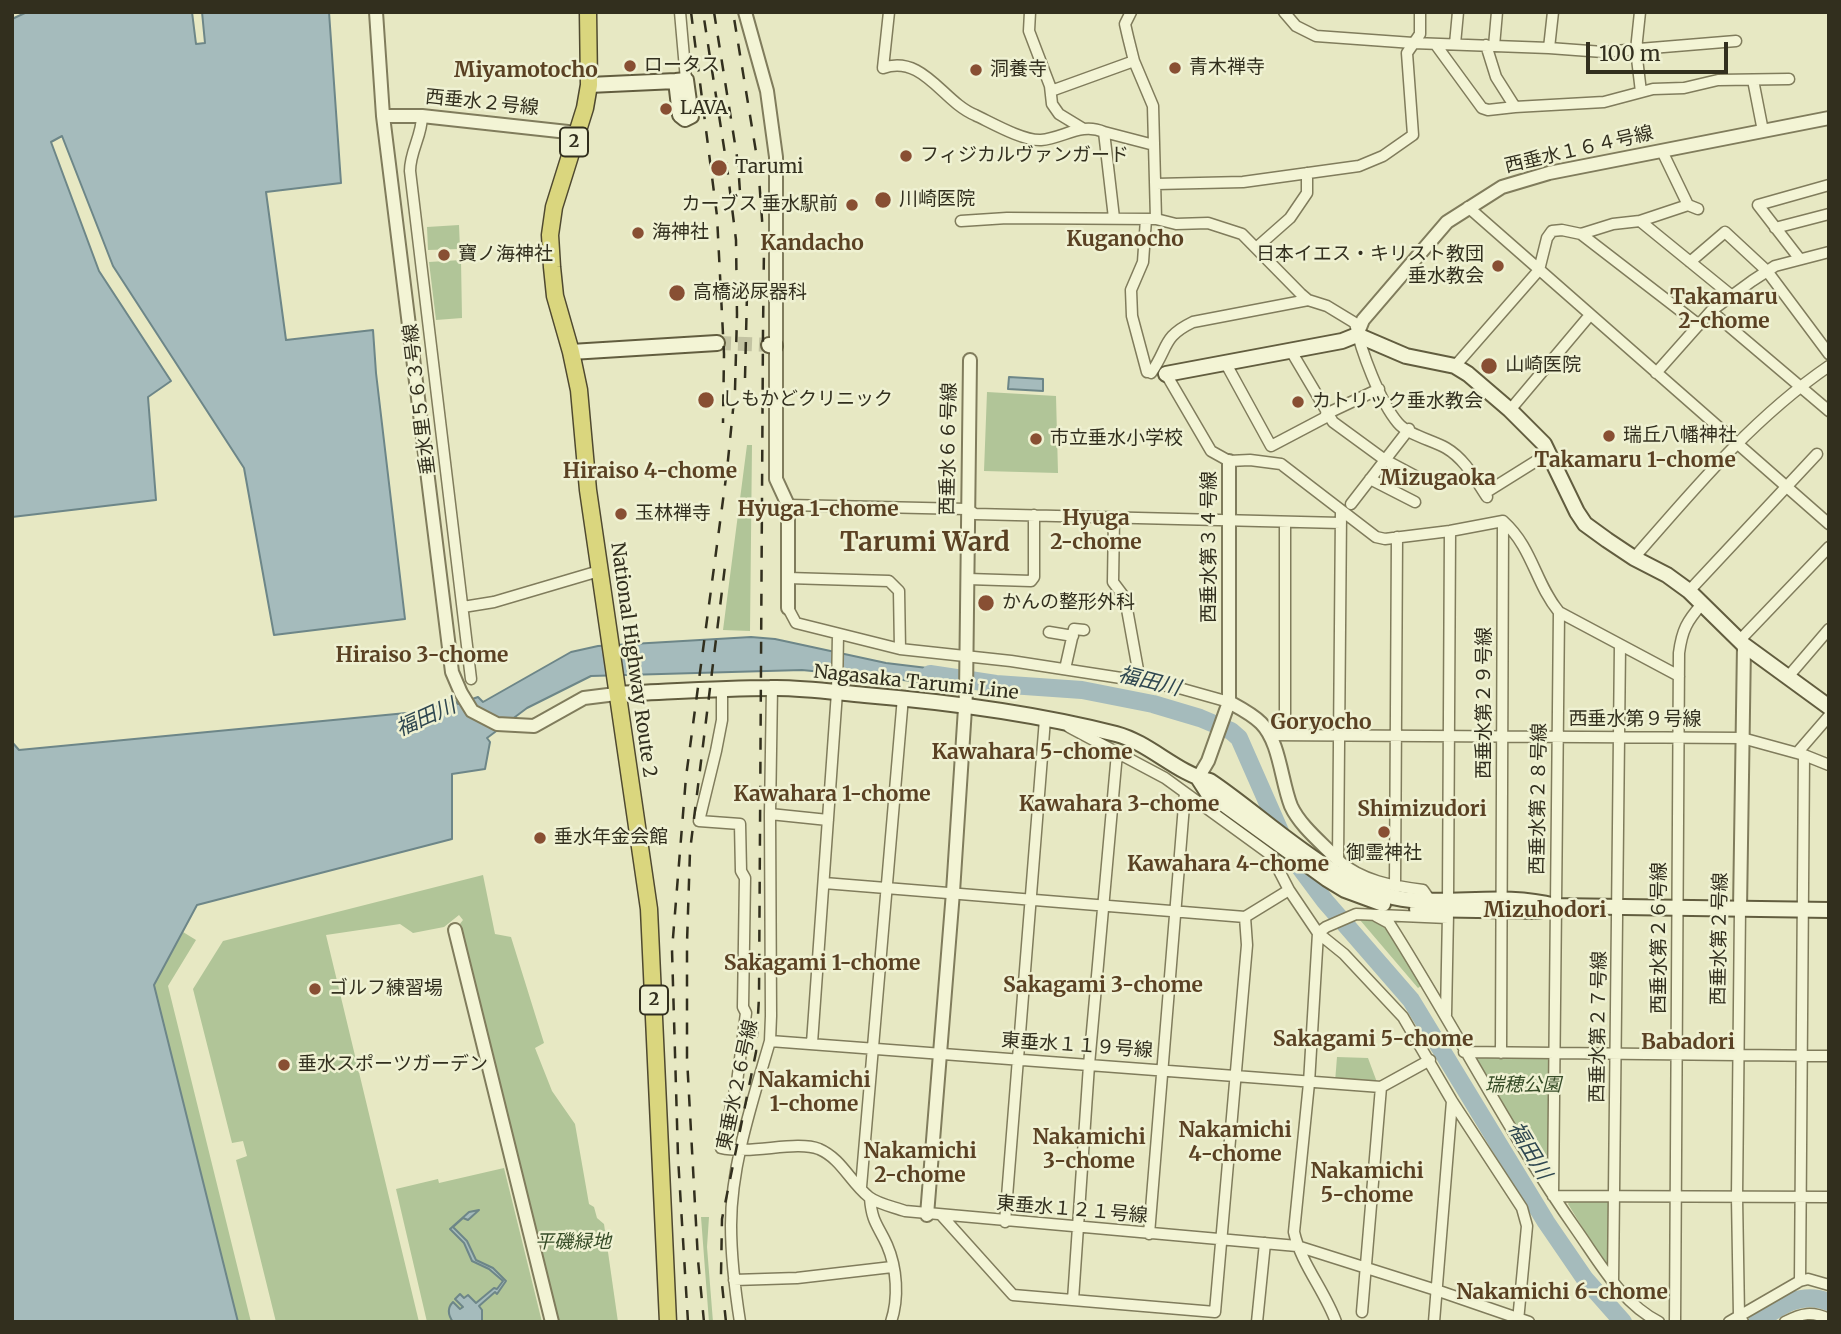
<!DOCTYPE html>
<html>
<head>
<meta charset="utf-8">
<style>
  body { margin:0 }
  #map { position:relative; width:1841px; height:1334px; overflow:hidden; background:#e7e8c3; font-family:Merriweather,serif }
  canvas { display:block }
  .frame { position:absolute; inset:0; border:14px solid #322f1e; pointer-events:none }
  .scale { position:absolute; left:1586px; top:42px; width:142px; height:32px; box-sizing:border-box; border:4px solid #322f1e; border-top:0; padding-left:9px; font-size:21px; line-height:24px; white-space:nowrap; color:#322f1e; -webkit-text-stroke:5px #eff1d2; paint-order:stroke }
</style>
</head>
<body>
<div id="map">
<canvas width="1841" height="1334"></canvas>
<div class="frame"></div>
<div class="scale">100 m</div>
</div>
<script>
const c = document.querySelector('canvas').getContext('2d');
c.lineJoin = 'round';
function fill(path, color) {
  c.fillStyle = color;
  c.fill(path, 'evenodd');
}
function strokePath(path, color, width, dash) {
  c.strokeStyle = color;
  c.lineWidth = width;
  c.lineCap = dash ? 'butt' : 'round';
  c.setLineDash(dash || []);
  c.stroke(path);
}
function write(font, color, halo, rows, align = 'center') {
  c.font = font + ' Merriweather,"Noto Sans JP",serif';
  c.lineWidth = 5;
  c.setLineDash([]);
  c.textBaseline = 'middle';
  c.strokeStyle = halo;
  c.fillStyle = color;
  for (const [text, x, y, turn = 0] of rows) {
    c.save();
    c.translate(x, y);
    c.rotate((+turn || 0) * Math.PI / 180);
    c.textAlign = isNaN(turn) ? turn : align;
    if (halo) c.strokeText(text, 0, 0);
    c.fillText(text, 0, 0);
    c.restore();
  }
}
fill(new Path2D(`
  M459,225L460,249L428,250L427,227Z
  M461,260L462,318L436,320L429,262Z
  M987,392L1056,396L1058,473L984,471Z
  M747,445H752L750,631L723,630Z
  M483,875L495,934L511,937L544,1043L535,1048L552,1091L575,1124L589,1204L594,1207L597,1218L604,1224L618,1322H558L459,925L463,920L459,915L444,927L413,933L400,924L326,935L419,1322H276L236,1160L247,1156L243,1141L232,1143L193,989L223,941Z
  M1367,918L1383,922L1421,986L1418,988L1360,920Z
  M183,932L196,940L168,986L251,1322H238L154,985Z
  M1337,1057L1368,1058L1378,1085L1335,1082Z
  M1477,1057L1547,1058L1552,1061L1550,1176H1547L1474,1061Z
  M504,1168L542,1322H427L396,1189L438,1179L439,1183Z
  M1570,1200H1607L1612,1203L1611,1268L1608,1269L1568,1204Z
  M701,1217H709L707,1247L713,1322H709Z`), '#b1c598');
const water = new Path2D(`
  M27,12H192L196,44L205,43L202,12H329L341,183L266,192L286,340L373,330L376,373L405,619L274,635L244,468L113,266L62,136L51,142L99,271L171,381L148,397L156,500L12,517V19Z
  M1009,377L1043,379V391L1008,389Z
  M751,637L775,639L886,663L952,671L953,685L802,670L591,676L527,708L487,738L490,742L485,769L452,774V839L197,905L154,985L238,1322H12V742L19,750L417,712L455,701L458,704L478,697L483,702L571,652L598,646Z
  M479,1210L468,1220L463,1218L453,1227L467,1241L476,1260L493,1268L506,1281L497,1294L495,1292L479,1306L482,1310V1322H453C448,1315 447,1308 453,1302L460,1309L463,1307L455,1299L460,1294L464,1298L468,1295L476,1303L494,1288L497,1289L503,1281L489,1269L472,1261L464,1243L450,1229L469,1212Z`);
fill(water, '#a5bbbc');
strokePath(water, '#6d8688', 2);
strokePath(new Path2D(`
  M930,674L996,684L1082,690L1153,704L1200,718L1231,731L1239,738L1290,854L1325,901L1411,1000L1546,1222L1585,1279L1623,1322
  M1757,1322C1780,1306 1800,1291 1829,1302`), '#a5bbbc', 18);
strokePath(new Path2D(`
  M717,343L769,345`), '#c3c3a2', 14, [14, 7]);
const minor = new Path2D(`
  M680,12L686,80
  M889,12L883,68C923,54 943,102 975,115C992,123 1023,141 1041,140C1064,138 1081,122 1104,132L1114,218
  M1030,12L1029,31L1050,86L1052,104L1059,114L1082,128
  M1131,12L1125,24L1128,37L1134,61L1153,106L1156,219
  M1284,12L1296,26L1316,36L1413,43L1549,48L1603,52L1736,41
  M1640,12L1636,50L1641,92
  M1455,44L1458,12
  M1436,45L1482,108L1488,110L1515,107L1496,77L1486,45
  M1494,46L1497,12
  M1549,48L1553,12
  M1753,80L1763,131
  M1051,91L1134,61
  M1515,107L1604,102L1653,89L1684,88L1718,80L1789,79
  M422,116C422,136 410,151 410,171L471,679
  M1104,132L1154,145
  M1662,151L1688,205L1698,209
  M1156,184L1243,182L1359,166L1383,156L1413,135L1407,53L1420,34V12
  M1468,207L1829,524
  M1146,219L1143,262L1131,290L1132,316L1147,372
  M961,221L1007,218L1156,219L1176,224L1208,223L1242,234L1301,294L1308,300L1327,306L1355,323C1361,351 1380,402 1398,423C1408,435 1432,440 1446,448C1465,459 1475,479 1487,497
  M1640,221L1732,296
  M1775,228L1829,214
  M1581,234L1699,325
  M1256,248L1290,218L1307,193V173
  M1799,258L1758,205L1829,185
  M1690,262L1725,232L1767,271L1829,354
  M1711,311L1829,411
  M1291,351L1333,422L1385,460L1417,477
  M1225,362L1271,446L1328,416
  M1455,366L1539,270L1547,238L1552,231L1562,230L1581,234L1613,224L1640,221L1688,205
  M1151,373C1169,347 1162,337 1193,322L1308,300
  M1656,373L1711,311L1752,281L1775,266L1829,252
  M1166,374L1211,451L1229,461L1250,460L1281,464L1376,537L1385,539L1450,531L1503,521
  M1510,410L1590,315
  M1326,414L1379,389
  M1370,479L1415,502
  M1485,493L1549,453
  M1351,504L1409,429
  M788,505L967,509L975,514L1341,523
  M1341,512L1338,860C1362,881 1392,886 1423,890L1430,900
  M1114,518L1113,582L1125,598L1140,681
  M1503,521C1533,548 1535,583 1559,612L1679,676
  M1634,558C1694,489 1753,418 1829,366
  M788,578L889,581L899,591L900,649
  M968,579L1031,581L1034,577V515
  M1689,591L1817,454
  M463,607L494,602L599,571
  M788,608L796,623L900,649L1011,661L1134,680L1179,688L1229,702
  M1559,612L1553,1196L1829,1197
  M1049,632L1073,636
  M1739,641L1829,547
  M1065,669L1074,629L1084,630
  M1787,678L1829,629
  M722,689V720L716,751L699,821L740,824L741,871L745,878L743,1007L746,1013L737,1082L721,1148C751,1155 796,1140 819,1149C842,1159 850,1182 869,1197C878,1204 894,1207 905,1211L1297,1246L1436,1290L1529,1322
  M1069,727L1165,778L1271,855L1289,890L1318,933L1344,954L1403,1017L1452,1101L1522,1208L1527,1226L1518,1321
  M1269,735L1742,738L1804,755L1829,765
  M1285,735V522
  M1797,753L1829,716
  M770,814L828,820
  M824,883L1245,917
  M1395,886L1397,537
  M1448,900L1450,531
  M1740,909L1737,1197L1739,1316L1743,1322
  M1376,916L1389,923C1454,1025 1508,1133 1578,1232C1601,1265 1622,1303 1659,1322
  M1446,1015L1448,914
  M770,1041L1381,1087
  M812,1043L837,692L838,634
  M1464,1052L1829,1056
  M1501,1053L1503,521
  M861,1187L903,697
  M870,1198C872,1223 878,1225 887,1245C897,1268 899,1298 891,1322
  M942,1216L1013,1295L1215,1312L1247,945L1245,917L1289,890
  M1005,1222L1045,719
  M1149,1234L1185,793
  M734,1280L797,1278L892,1267
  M1800,1281L1804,755
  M1613,1283L1620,645
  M1073,1300L1089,1065L1117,753
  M1362,1312L1381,1087L1430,1060
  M740,1322C735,1290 731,1258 731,1225C731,1164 753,1100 770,1041L771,1016L770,814L772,687
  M1257,1322L1265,1243
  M1336,1322C1325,1291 1301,1264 1294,1232L1309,1083L1318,933L1326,927L1356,914L1448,918
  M1434,1322L1452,1101
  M1675,1322L1679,653C1682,630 1687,621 1702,604
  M1729,1322L1800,1281L1808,1279L1829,1285
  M1785,1322C1802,1313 1812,1311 1829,1319`);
const tertiary = new Path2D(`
  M376,12L383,116L452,672L461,693L472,711L497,724L534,726L584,698L616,694
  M745,12L767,91L776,157V479L788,505V608
  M383,116H422L577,133
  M1357,335L1363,320L1447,222L1502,187L1549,173L1829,118
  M1229,702C1240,708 1252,714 1261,723C1280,742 1281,781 1291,806C1300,826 1323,844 1338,860
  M1198,778L1208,761L1229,702V461
  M1740,909L1744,645
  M455,930L552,1322
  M927,1215L953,892L966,693L970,360`);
const secondary = new Path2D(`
  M589,85L676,81L680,115L685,119L691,116L686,80L676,81
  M769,345L775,346
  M571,352L717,343
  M1166,374L1342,341L1357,335L1406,356L1455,366L1468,374L1510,410L1544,444L1577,512L1585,524L1607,540L1634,558L1667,575L1689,591L1744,645L1829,707
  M616,694C667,692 718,688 770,688C801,687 833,692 865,695C949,702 1033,713 1116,734C1150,743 1176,773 1210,781C1270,821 1338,893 1411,900C1459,904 1508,893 1555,906L1829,910
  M1198,778L1207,792L1327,879L1345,890L1383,904
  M1417,909L1538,911L1553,907`);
const trunk = new Path2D(`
  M588,12L589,85L585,108L554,207L550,235L552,267L555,296L571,352L579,390L588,490L649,909L668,1322`);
strokePath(minor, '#807c5c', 13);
strokePath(tertiary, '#807c5c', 16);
strokePath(secondary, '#625d3f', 18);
strokePath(trunk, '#4f4930', 19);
strokePath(minor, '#f3f4d5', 10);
strokePath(tertiary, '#f3f4d5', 12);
strokePath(secondary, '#f3f4d5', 14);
strokePath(trunk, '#dad67e', 16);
strokePath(new Path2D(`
  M691,12L717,216L724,354L723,423
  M714,12L738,163L740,192
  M745,378L747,294
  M688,1322L678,1157L672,950L686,777L727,470L735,390L737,315L736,240L727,167L703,12
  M704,1322L698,1260L687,1058V943L690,851L726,558
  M726,1322L721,1275L722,1219L756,1052L759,997L763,331L764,247L758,164L733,12`), '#322f1e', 2.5, [12, 12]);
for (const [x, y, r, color] of [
  [630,66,7,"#884f33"],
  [1175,68,7,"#884f33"],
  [976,70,7,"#884f33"],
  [666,109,7,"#884f33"],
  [906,156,7,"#884f33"],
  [719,168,9,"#884f33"],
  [883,200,9,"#884f33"],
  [852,205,7,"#884f33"],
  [638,233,7,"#884f33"],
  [444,255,7,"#884f33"],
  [1498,266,7,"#884f33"],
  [677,293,9,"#884f33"],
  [1489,366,9,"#884f33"],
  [706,400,9,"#884f33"],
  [1298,402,7,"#884f33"],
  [1609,436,7,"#884f33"],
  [1036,439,7,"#884f33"],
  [621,514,7,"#884f33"],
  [986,603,9,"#884f33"],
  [1384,832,7,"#884f33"],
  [540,838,7,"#884f33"],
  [315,989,7,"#884f33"],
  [284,1065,7,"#884f33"]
]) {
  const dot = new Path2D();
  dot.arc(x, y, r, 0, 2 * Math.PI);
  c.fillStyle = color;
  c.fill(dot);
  strokePath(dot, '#eff1d2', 2.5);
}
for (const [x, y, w] of [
  [574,142,28],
  [654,1000,28]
]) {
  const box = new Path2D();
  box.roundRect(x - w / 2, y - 14.5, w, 29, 5);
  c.fillStyle = '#eff1d2';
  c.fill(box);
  strokePath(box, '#322f1e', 2);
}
write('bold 18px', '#322f1e', null, [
  ["2",574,142],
  ["2",654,1000]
]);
write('19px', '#322f1e', '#eff1d2', [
  ["ロータス",644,66],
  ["青木禅寺",1189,68],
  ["洞養寺",990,70],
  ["LAVA",680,109],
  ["フィジカルヴァンガード",920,156],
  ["Tarumi",735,168],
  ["川崎医院",899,200],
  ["カーブス 垂水駅前",838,205,"right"],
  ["海神社",652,233],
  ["寶ノ海神社",458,255],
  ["日本イエス・キリスト教団",1484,255,"right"],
  ["垂水教会",1484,277,"right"],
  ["高橋泌尿器科",693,293],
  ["山崎医院",1505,366],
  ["しもかどクリニック",722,400],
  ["カトリック垂水教会",1312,402],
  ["瑞丘八幡神社",1623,436],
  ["市立垂水小学校",1050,439],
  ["玉林禅寺",635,514],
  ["かんの整形外科",1002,603],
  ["垂水年金会館",554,838],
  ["御霊神社",1384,854,"center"],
  ["ゴルフ練習場",329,989],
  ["垂水スポーツガーデン",298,1065]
], 'left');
write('19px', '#322f1e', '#eff1d2', [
  ["西垂水２号線",482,103,6],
  ["西垂水１６４号線",1579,150,-13],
  ["垂水里５６３号線",420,399,-97],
  ["西垂水６６号線",949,449,-89],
  ["西垂水第３４号線",1210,547,-90],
  ["National Highway Route 2",633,660,82],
  ["Nagasaka Tarumi Line",916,683,6],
  ["西垂水第２９号線",1485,703,-90],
  ["西垂水第９号線",1635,720],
  ["西垂水第２８号線",1539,799,-89],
  ["西垂水第２６号線",1660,938,-90],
  ["西垂水第２号線",1720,939,-89],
  ["西垂水第２７号線",1599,1027,-89],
  ["東垂水１１９号線",1077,1046,4],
  ["東垂水２６号線",738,1085,-78],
  ["東垂水１２１号線",1072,1210,5]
]);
write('italic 19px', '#364c27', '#eff1d2', [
  ["瑞穂公園",1523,1086],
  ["平磯緑地",573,1243]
]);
write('bold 21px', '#5a4123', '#eff1d2', [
  ["Miyamotocho",526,71],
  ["Kuganocho",1125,240],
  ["Kandacho",812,244],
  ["Takamaru",1724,298],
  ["2-chome",1724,322],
  ["Takamaru 1-chome",1635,461],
  ["Hiraiso 4-chome",650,472],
  ["Mizugaoka",1438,479],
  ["Hyuga 1-chome",818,510],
  ["Hyuga",1096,519],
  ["2-chome",1096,543],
  ["Hiraiso 3-chome",422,656],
  ["Goryocho",1321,723],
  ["Kawahara 5-chome",1032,753],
  ["Kawahara 1-chome",832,795],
  ["Kawahara 3-chome",1119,805],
  ["Shimizudori",1422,810],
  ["Kawahara 4-chome",1228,865],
  ["Mizuhodori",1545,911],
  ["Sakagami 1-chome",822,964],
  ["Sakagami 3-chome",1103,986],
  ["Sakagami 5-chome",1373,1040],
  ["Babadori",1688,1043],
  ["Nakamichi",814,1081],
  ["1-chome",814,1105],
  ["Nakamichi",1235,1131],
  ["4-chome",1235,1155],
  ["Nakamichi",1089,1138],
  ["3-chome",1089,1162],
  ["Nakamichi",920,1152],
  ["2-chome",920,1176],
  ["Nakamichi",1367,1172],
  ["5-chome",1367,1196],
  ["Nakamichi 6-chome",1562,1293]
]);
write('italic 21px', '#2f4750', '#eff1d2', [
  ["福田川",1149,682,14],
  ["福田川",426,718,-24],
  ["福田川",1529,1151,59]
]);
write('bold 26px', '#5a4123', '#eff1d2', [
  ["Tarumi Ward",925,544]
]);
</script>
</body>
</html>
